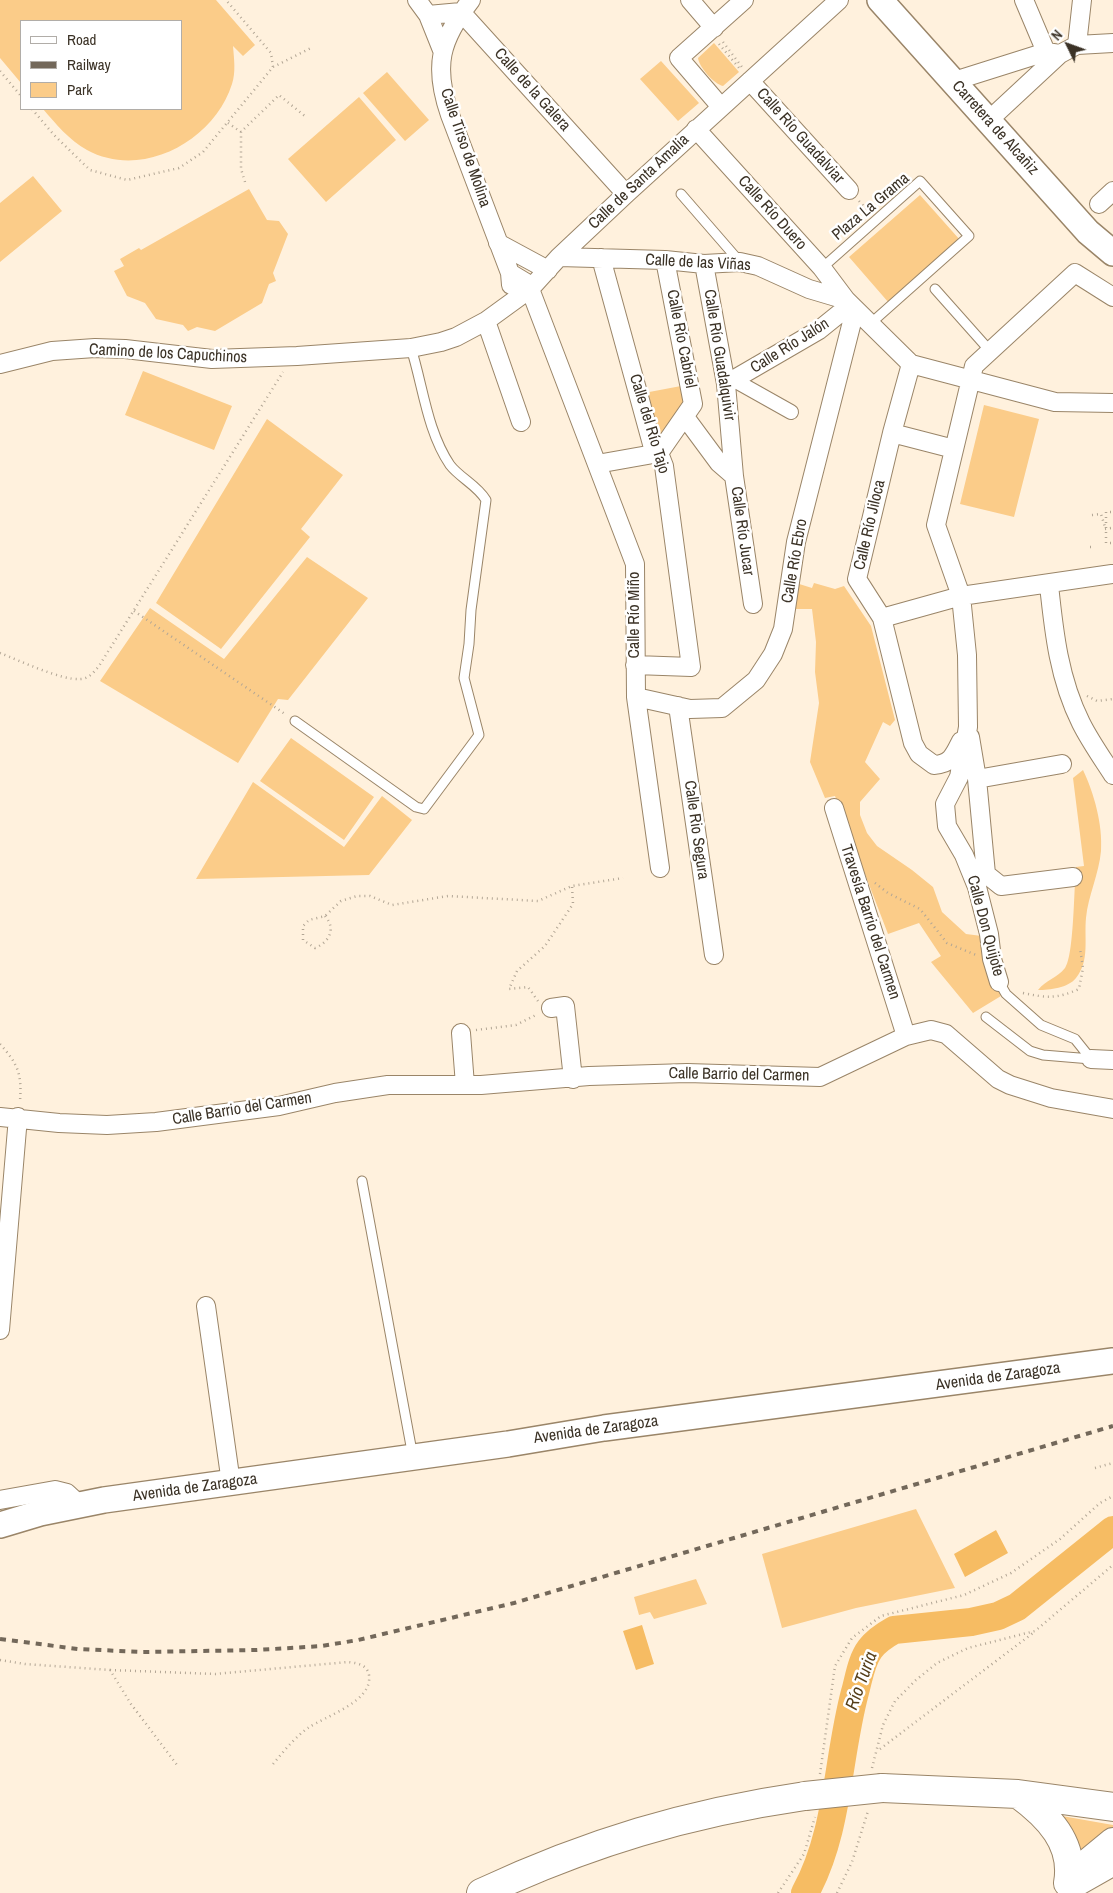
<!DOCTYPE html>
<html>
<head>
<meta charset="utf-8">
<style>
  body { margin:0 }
  #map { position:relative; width:1113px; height:1893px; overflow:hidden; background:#fff1dd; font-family:"Archivo Narrow",sans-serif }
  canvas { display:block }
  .legend { position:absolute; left:20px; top:20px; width:162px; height:90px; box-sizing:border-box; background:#fff; border:1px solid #b1ada8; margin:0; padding:6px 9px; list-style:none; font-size:15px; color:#3b3226 }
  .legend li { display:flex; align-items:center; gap:10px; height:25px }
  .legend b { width:25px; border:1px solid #b1ada8 }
  .north { position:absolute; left:1043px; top:20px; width:50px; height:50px; -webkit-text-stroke:4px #fff; paint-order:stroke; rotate:312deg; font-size:14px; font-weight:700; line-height:20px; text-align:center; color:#3b3226 }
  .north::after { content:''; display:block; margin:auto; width:18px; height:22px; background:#3b3226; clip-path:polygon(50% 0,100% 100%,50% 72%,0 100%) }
</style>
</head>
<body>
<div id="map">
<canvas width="1113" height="1893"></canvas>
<ul class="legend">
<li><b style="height:6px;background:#fff"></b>Road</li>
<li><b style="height:6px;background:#73685a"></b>Railway</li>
<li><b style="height:14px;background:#fbcc89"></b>Park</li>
</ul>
<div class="north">N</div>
</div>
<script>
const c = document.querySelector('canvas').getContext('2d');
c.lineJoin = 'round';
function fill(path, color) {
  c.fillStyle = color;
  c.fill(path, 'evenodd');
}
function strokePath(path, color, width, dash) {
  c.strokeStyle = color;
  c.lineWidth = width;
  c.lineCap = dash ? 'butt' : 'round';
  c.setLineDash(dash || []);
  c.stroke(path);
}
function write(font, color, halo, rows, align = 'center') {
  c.font = font + ' "Archivo Narrow",sans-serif';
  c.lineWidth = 5;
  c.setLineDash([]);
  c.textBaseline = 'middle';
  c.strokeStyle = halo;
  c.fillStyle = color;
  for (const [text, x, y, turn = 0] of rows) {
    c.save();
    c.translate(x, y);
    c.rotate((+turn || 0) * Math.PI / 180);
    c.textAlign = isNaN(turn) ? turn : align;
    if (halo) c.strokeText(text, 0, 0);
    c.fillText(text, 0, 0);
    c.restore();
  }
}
fill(new Path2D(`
  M0,0H216L255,45L243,56L233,46C234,59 236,72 232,84C214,141 142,180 87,150C69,140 56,124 43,109H181V21H21V83L0,58Z
  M714,43L739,72L723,86C714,84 699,67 698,58Z
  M661,61L699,103L678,121L640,79Z
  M387,72L429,120L405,141L363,93Z
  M359,97L396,140L326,202L288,159Z
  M33,176L62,211L0,262V203Z
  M249,189L267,220L279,221L288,234L273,273L276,281L269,284L262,303L215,331L197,327L188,331L183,325L156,319L145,303L127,296L114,271L124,266L120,259L139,248L141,250Z
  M920,195L960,240L889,303L849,257Z
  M143,371L232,406L214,450L125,415Z
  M681,386L684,404L661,435H656L644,393Z
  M984,405L1039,419L1014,517L960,504Z
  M267,419L343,475L301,529L310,537L221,649L156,603Z
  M307,557L368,598L288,700L278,699L238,763L100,681L150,608L224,659Z
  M796,583L812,588L814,583L835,589L844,586L871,626L895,720L890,726L883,722L865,762L880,779L860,802V815L867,833L877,846L912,870L933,887L942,912L966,934L982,936L991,975L1001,996L973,1013L931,962L941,956L919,923L888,934L835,796L825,798L810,762L819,703L815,672L816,642L812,609H793Z
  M291,738L374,797L344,840L260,781Z
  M1083,770C1094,793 1103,825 1101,851C1099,874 1088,896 1086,918C1084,938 1090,961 1076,978C1068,988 1050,990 1038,990C1046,980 1057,978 1065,968C1074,956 1074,887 1076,867L1084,866L1073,778Z
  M253,782L344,847L382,796L412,820L369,875L196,879Z
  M916,1509L955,1588L856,1608L782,1628L762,1554Z
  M696,1579L707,1604L654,1619L650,1612L639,1615L634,1597Z
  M1062,1816L1113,1825V1833L1076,1862Z`), '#fbcc89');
fill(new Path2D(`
  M996,1530L1008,1553L965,1577L954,1554Z
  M642,1625L654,1664L636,1670L623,1631Z`), '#f6bc63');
strokePath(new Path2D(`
  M805,1893C839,1831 837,1759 855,1692C859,1678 861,1661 870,1649C876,1641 885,1635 894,1630L971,1622L998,1616L1017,1607L1113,1530`), '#f6bc63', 28);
const service = new Path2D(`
  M681,194L740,262
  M822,268L920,181L969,236L870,324
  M935,289L991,352
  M295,721L416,807L424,809L479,735L464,678L469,644L471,610L486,500C477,485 460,478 450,465C427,431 423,386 411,348
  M999,982L1006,994L1041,1025L1075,1039L1091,1059
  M986,1017L1030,1051L1043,1055L1091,1059
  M362,1181L413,1457`);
const pedestrian = new Path2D(`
  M734,380L791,412`);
const minor = new Path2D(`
  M417,0L428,15L442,50
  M471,0C440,40 433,66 450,115L510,273L511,285
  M690,0L714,28
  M1024,0L1046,52
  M428,15L461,12L626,194
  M1077,45L1082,0
  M1060,54L1077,45L1113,43
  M750,81L849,190
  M954,81L1046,52L1060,54L989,120
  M721,107L679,58L744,0
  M696,129L822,268L846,300L911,364L1055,402L1113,403
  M1099,204L1113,191
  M498,243L548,270
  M559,257L665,260L704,264L740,262L758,266L809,289L846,300
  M601,258L652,444L659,453L664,466L691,667L635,665
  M704,264L726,384L734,476
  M510,273L525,282L530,289L635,564L636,697L660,868
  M486,321L521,422
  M0,364L52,351L95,348L125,349L212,359L297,356L411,348L441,342L456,337L486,321L530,289L559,257L626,194L839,0
  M911,364L892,433L857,579L882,618L913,743L919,754L934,765C951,764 954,755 961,741
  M726,384L819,330L850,305
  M685,417L719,463L734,476L753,604
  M892,433L954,449
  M597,464L659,453L693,404L665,260
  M1049,585C1054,633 1059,679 1081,723C1090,741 1102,758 1113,775
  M882,618L961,596L1112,574
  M636,697L690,709L722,708L756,680L773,654L783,629L796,542L855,310
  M678,706L714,955
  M970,737L977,779L986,874L1001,886L1073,877
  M977,779L1062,764
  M834,808L906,1036
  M999,982L992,959L989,934L977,887L964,855L947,826L945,804L959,777L968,727L967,655L961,596L936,525L974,366L1075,273L1113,297
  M551,1008L565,1006L573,1079
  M461,1033L465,1085
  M1091,1059L1113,1060
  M0,1117L59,1123L107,1125L156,1122L279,1106L335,1093L388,1085H481L589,1076L687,1073L820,1077L906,1036L931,1030L946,1034L998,1079L1010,1085L1051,1098L1113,1109
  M206,1306L231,1483
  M0,1330L18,1117
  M0,1500L55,1490L67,1493L80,1505
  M1067,1893L1113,1867`);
const secondary = new Path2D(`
  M880,0L1088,232L1113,253
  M0,1525L40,1513L104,1500L508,1444L604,1428L1113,1361`);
const trunk = new Path2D(`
  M882,1788L1018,1794L1113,1807
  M1018,1794C1048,1816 1075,1843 1068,1883
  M1068,1883L1079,1870L1113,1842
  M481,1893C588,1843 688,1813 805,1796`);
strokePath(service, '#9a8568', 11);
strokePath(pedestrian, '#9a8568', 16);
strokePath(minor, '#9a8568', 20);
strokePath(secondary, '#9a8568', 28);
strokePath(trunk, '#9a8568', 30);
strokePath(new Path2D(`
  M723,42L742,67
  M719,44L740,69
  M273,67L311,48
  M0,71L21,96
  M32,109L54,135L90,170L127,180L179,168L203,152L273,67L271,53L226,0
  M228,123L241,132
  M245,182L241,169V132L279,95L306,117
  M859,201L869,212
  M1092,515L1101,514L1105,527
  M1105,529L1111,528
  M1111,543H1106V512H1112
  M1090,547H1094
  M134,611L285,714
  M0,653C18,660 63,681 80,679C89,679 94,672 99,666L283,372
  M1087,696L1097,701L1113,699
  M875,883L888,893L920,909L947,943L976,955
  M325,916C336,928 330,942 315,948L303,940V926L309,920L325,916L341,901L357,896H370L392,905L448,896L538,901L572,886L623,878
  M1023,993C1047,998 1057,999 1079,989L1083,968L1080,948
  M538,1001L528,987L509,989L517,971L545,946L573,904L572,886
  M476,1030L516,1025L538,1014
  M0,1044C18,1064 22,1074 20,1101
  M1095,1468L1113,1463
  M0,1660L25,1664L110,1670L131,1704L177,1765
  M110,1670L215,1674L348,1662C356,1663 367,1664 369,1675C373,1702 325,1716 308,1728C295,1737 284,1751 273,1764
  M880,1749L1033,1633
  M872,1768L883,1725L895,1701L916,1680L937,1663L968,1648L1035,1631L1113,1565
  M820,1774L835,1666L852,1638L881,1616L964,1595L1011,1573L1060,1539L1100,1503L1113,1496
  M778,1893L804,1854L815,1817
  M837,1893L852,1862L868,1811`), '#b2a695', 2.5, [1, 4]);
strokePath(service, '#fff', 9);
strokePath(pedestrian, '#fff', 14);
strokePath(minor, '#fff', 18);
strokePath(secondary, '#fff', 25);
strokePath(trunk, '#fff', 28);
strokePath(new Path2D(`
  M0,1639L78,1649L143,1652L257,1650L322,1646L358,1640L514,1603L1113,1426`), '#73685a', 4, [6, 6]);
const trunkBridge = new Path2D(`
  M805,1796L882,1788`);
strokePath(trunkBridge, '#9a8568', 30, []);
strokePath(trunkBridge, '#fff', 28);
write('16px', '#3b3226', '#fff', [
  ["Calle de la Galera",532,90,48],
  ["Carretera de Alcañiz",995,128,48],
  ["Calle Río Guadalviar",800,136,48],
  ["Calle Tirso de Molina",465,148,71],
  ["Calle de Santa Amalia",639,182,-43],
  ["Plaza La Grama",871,207,-40],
  ["Calle Río Duero",772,213,48],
  ["Calle de las Viñas",698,263,3],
  ["Calle Río Cabriel",681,339,79],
  ["Calle Río Jalón",790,346,-32],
  ["Camino de los Capuchinos",168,354,3],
  ["Calle Río Guadalquivir",719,355,81],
  ["Calle del Río Tajo",649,424,73],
  ["Calle Río Jiloca",870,525,-77],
  ["Calle Río Jucar",742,531,82],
  ["Calle Río Ebro",795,561,-80],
  ["Calle Río Miño",635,615,-90],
  ["Calle Rio Segura",696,830,82],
  ["Travesía Barrio del Carmen",870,922,72],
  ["Calle Don Quijote",985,926,75],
  ["Calle Barrio del Carmen",739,1075,1],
  ["Calle Barrio del Carmen",242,1109,-9],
  ["Avenida de Zaragoza",998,1377,-8],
  ["Avenida de Zaragoza",596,1430,-8],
  ["Avenida de Zaragoza",195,1488,-8]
]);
write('italic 18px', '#553e19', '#fff', [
  ["Río Turia",862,1681,-70]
]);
</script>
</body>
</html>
